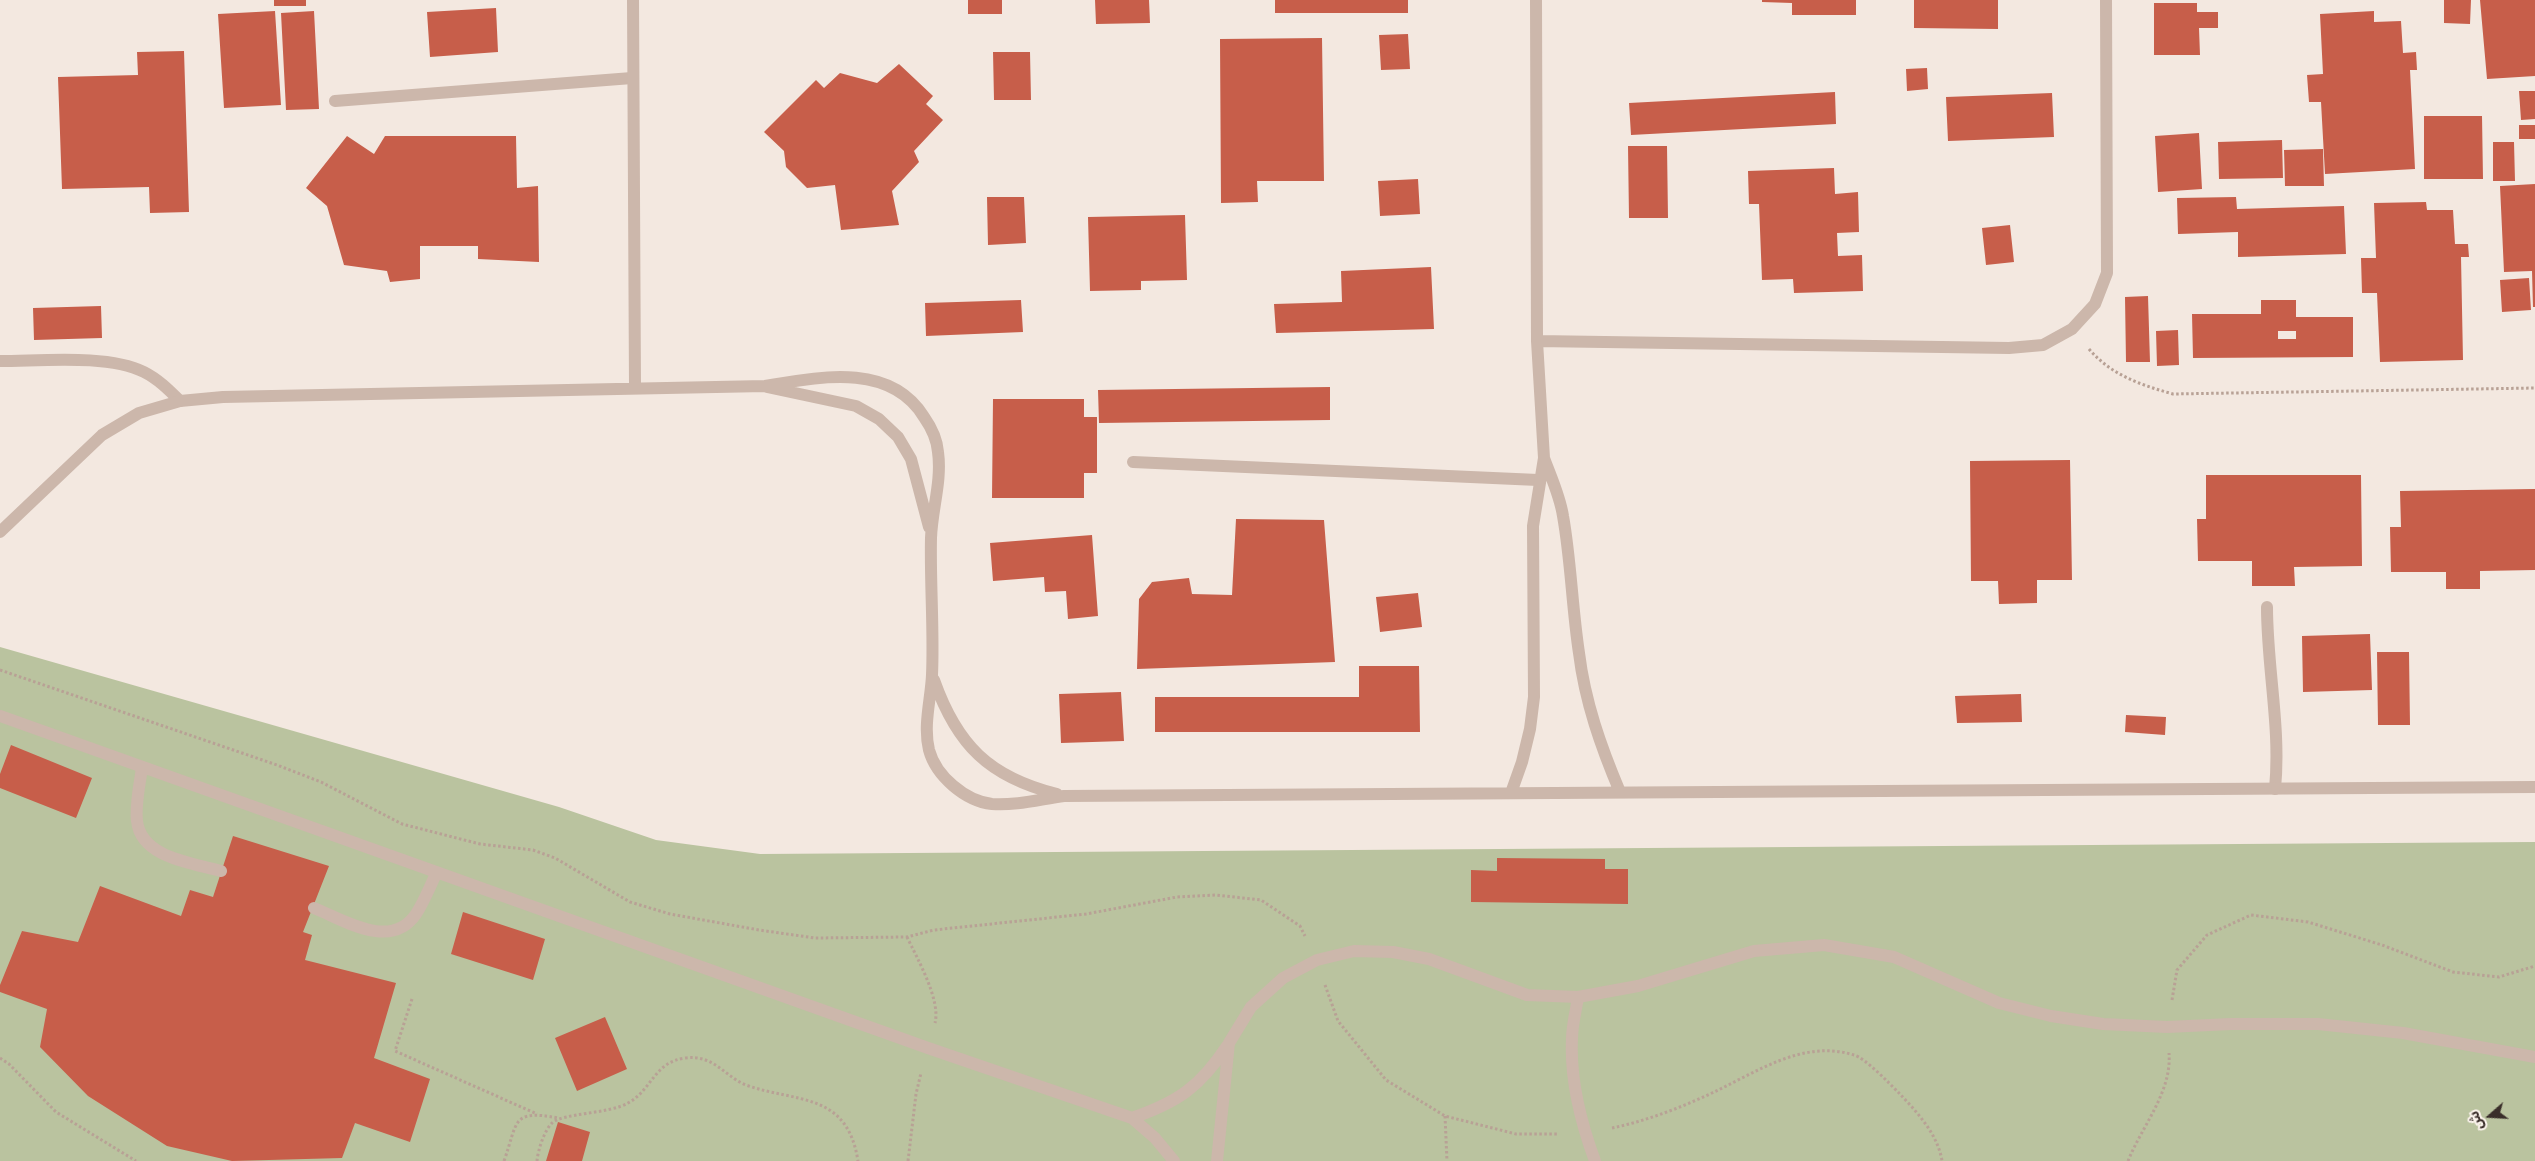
<!DOCTYPE html>
<html>
<head>
<meta charset="utf-8">
<style>
  body { margin:0 }
  #map { position:relative; width:2535px; height:1161px; overflow:hidden; background:#f3e8e0; font-family:Lato,"Noto Sans Arabic",sans-serif }
  canvas { display:block }
  .north { position:absolute; left:2465px; top:1091px; width:50px; height:50px; -webkit-text-stroke:4px #fbf3ec; paint-order:stroke; rotate:251deg; font-size:14px; font-weight:700; line-height:20px; text-align:center; color:#3a2e2a }
  .north::after { content:''; display:block; margin:auto; width:18px; height:22px; background:#3a2e2a; clip-path:polygon(50% 0,100% 100%,50% 72%,0 100%) }
</style>
</head>
<body>
<div id="map">
<canvas width="2535" height="1161"></canvas>
<div class="north">ش</div>
</div>
<script>
const c = document.querySelector('canvas').getContext('2d');
c.lineJoin = 'round';
function fill(path, color) {
  c.fillStyle = color;
  c.fill(path, 'evenodd');
}
function strokePath(path, color, width, dash) {
  c.strokeStyle = color;
  c.lineWidth = width;
  c.lineCap = dash ? 'butt' : 'round';
  c.setLineDash(dash || []);
  c.stroke(path);
}
fill(new Path2D(`
  M0,647L559,807L656,840L760,854L2535,842V1161H0Z`), '#bac39f');
fill(new Path2D(`
  M274,0H306V6H274Z
  M968,0H1002V14H968Z
  M1095,0H1149L1150,23L1096,24Z
  M1275,0H1408V13H1275Z
  M1762,0H1856V15H1792V3L1762,2Z
  M1914,0H1998V29L1914,28Z
  M2444,0H2471L2470,24L2444,23Z
  M2480,0H2535V76L2487,79Z
  M2154,3H2197V12H2218V28H2199L2200,55H2154Z
  M496,8L498,52L430,57L427,12Z
  M275,11L281,105L224,108L218,14Z
  M314,11L319,109L286,110L281,13Z
  M2374,11V22L2401,21L2403,53L2416,52L2417,70H2410L2415,169L2325,174L2321,102H2309L2307,75L2323,74L2320,14Z
  M1408,34L1410,69L1381,70L1379,35Z
  M1322,38L1324,181H1257L1258,202L1221,203L1220,39Z
  M184,51L189,212L150,213L149,187L62,189L58,77L138,75L137,52Z
  M993,52H1030L1031,100H994Z
  M899,64L933,96L926,104L943,120L914,151L919,162L892,191L899,225L841,230L835,185L807,188L786,167L784,151L764,132L816,80L824,88L840,73L877,83Z
  M1927,68L1928,89L1907,91L1906,69Z
  M2519,91H2535V119L2521,120Z
  M1835,92L1836,124L1631,135L1629,103Z
  M2052,93L2054,137L1948,141L1946,97Z
  M2424,116H2482L2483,179H2424Z
  M2519,125H2535V139H2519Z
  M2199,133L2202,189L2158,192L2155,136Z
  M347,136L374,154L385,136H516L517,188L538,186L539,262L478,259V246H420V279L390,282L387,271L344,265L327,206L306,188Z
  M2282,140L2283,178L2219,179L2218,142Z
  M2493,142H2514L2515,181H2493Z
  M1628,146H1667L1668,218H1629Z
  M2323,149L2324,186H2285L2284,150Z
  M1834,168L1835,194L1858,192L1859,232L1837,233L1838,256L1862,255L1863,291L1794,293L1793,279L1762,280L1759,204H1749L1748,171Z
  M1418,179L1420,214L1380,216L1378,181Z
  M2535,184V307H2533L2532,271L2504,272L2500,186Z
  M987,197H1024L1026,243L988,245Z
  M2236,197L2237,209L2344,206L2346,254L2238,257V232L2178,234L2177,198Z
  M2426,202L2427,210H2453L2455,244H2468L2469,257H2461L2463,360L2380,362L2377,293H2362L2361,258H2376L2374,203Z
  M1185,215L1187,280L1141,281V290L1090,291L1088,217Z
  M2010,225L2014,262L1986,265L1982,228Z
  M1431,267L1434,329L1276,333L1274,304L1342,302L1341,271Z
  M2529,278L2531,310L2502,312L2500,280Z
  M2148,296L2150,362H2126L2125,297Z
  M1021,300L1023,332L926,336L925,303Z
  M2261,300H2296V317H2353V357L2193,358L2192,314H2261ZM2278,331H2296V339H2278Z
  M101,306L102,338L34,340L33,308Z
  M2178,330L2179,365L2157,366L2156,331Z
  M1330,387V420L1099,423L1098,390Z
  M993,399H1084V417H1097V473H1084V498H992Z
  M2070,460L2072,580H2037V603L1999,604L1998,581H1971L1970,461Z
  M2206,475H2361L2362,566L2294,567L2295,586H2252V561H2198L2197,519H2206Z
  M2535,489V570L2480,571V589H2446V572H2391L2390,527H2401L2400,491Z
  M1236,519L1324,520L1335,662L1137,669L1139,599L1152,582L1189,578L1192,594L1232,595Z
  M1092,535L1098,616L1068,619L1066,591L1045,592L1044,577L993,581L990,543Z
  M1418,593L1422,627L1380,632L1376,597Z
  M2370,634L2372,690L2303,692L2302,636Z
  M2377,652H2409L2410,725H2378Z
  M1359,666H1419L1420,732H1155V697H1359Z
  M1121,692L1124,741L1061,743L1059,694Z
  M2021,694L2022,722L1957,723L1955,696Z
  M2126,715L2166,717L2165,735L2125,732Z
  M11,745L92,778L76,818L0,788V774Z
  M233,836L329,866L303,932L312,935L305,960L396,983L374,1058L430,1079L410,1142L355,1123L342,1158L232,1161L167,1146L88,1096L40,1047L47,1009L0,992V985L22,931L78,942L100,886L181,916L190,890L213,897Z
  M1497,858L1605,859V869H1628V904L1471,902V870L1497,871Z
  M463,912L545,939L533,980L451,954Z
  M605,1017L627,1069L577,1091L555,1038Z
  M558,1122L590,1132L582,1161H546Z`), '#c75e4a');
strokePath(new Path2D(`
  M2089,349C2111,375 2141,385 2173,394L2535,388
  M0,670L277,765L321,782L402,824L480,844L533,850L555,858L630,902L670,914L759,930L815,938L907,937L934,930L1086,914L1177,897L1216,895L1261,900L1300,926L1305,936
  M907,937C917,958 941,1000 935,1023
  M1325,985L1338,1021L1386,1080L1445,1116L1516,1134H1558
  M412,999L395,1051L537,1114
  M2172,1000L2177,970L2207,935L2251,915L2308,922L2382,945L2453,972L2499,977L2535,966
  M0,1058L9,1064L56,1112L136,1161
  M1445,1116L1447,1161
  M1612,1128C1646,1121 1680,1108 1712,1093C1757,1072 1803,1039 1854,1055C1865,1058 1889,1083 1898,1092C1916,1111 1938,1134 1942,1161
  M504,1161C518,1122 511,1109 558,1118
  M537,1161C538,1150 544,1131 552,1123C562,1113 609,1114 628,1103C652,1090 654,1062 685,1058C714,1054 725,1077 746,1085C796,1103 847,1091 858,1161
  M908,1161L916,1094L921,1073
  M2128,1161C2142,1126 2172,1092 2169,1053`), '#b8a195', 3, [2.5, 2.5]);
strokePath(new Path2D(`
  M335,101L632,78
  M0,361C41,361 108,354 144,372C158,379 169,390 180,401
  M1133,462L1538,480
  M2267,607C2267,668 2281,728 2275,789
  M0,716L928,1048L1132,1118L1155,1138L1174,1161
  M142,767C140,784 135,804 137,821C141,858 193,863 221,871
  M314,908C344,920 391,951 416,914C424,902 430,886 437,872
  M1578,997C1576,1011 1572,1025 1572,1039C1570,1080 1581,1123 1595,1161
  M1132,1118C1178,1102 1200,1087 1227,1046
  M1217,1161L1229,1043L1251,1007L1283,978L1317,960L1354,951L1393,952L1429,959L1527,995L1578,997L1638,986L1754,951L1824,945L1894,957L1999,1003L2051,1016L2103,1024L2167,1027L2231,1024H2318L2403,1033L2535,1057`), '#ccb7ab', 12);
strokePath(new Path2D(`
  M633,0L635,387
  M1537,341L2009,348L2043,345L2072,329L2095,304L2107,273L2106,0
  M767,387L856,406L879,419L898,437L911,459L929,527
  M1544,458C1551,477 1560,496 1563,516C1571,561 1572,607 1579,653C1585,702 1601,747 1620,792
  M0,532L102,435L139,413L180,401L223,397L765,386C819,377 890,362 924,417C931,427 937,439 938,452C942,481 932,509 931,538C930,584 934,629 932,675C931,699 923,725 929,750C936,776 965,801 992,804C1015,806 1041,799 1064,796L2535,787
  M934,680C957,745 989,777 1057,794
  M1511,793L1522,762L1530,729L1534,697L1533,526L1544,458L1537,341L1536,0`), '#ccb7ab', 12);
</script>
</body>
</html>
